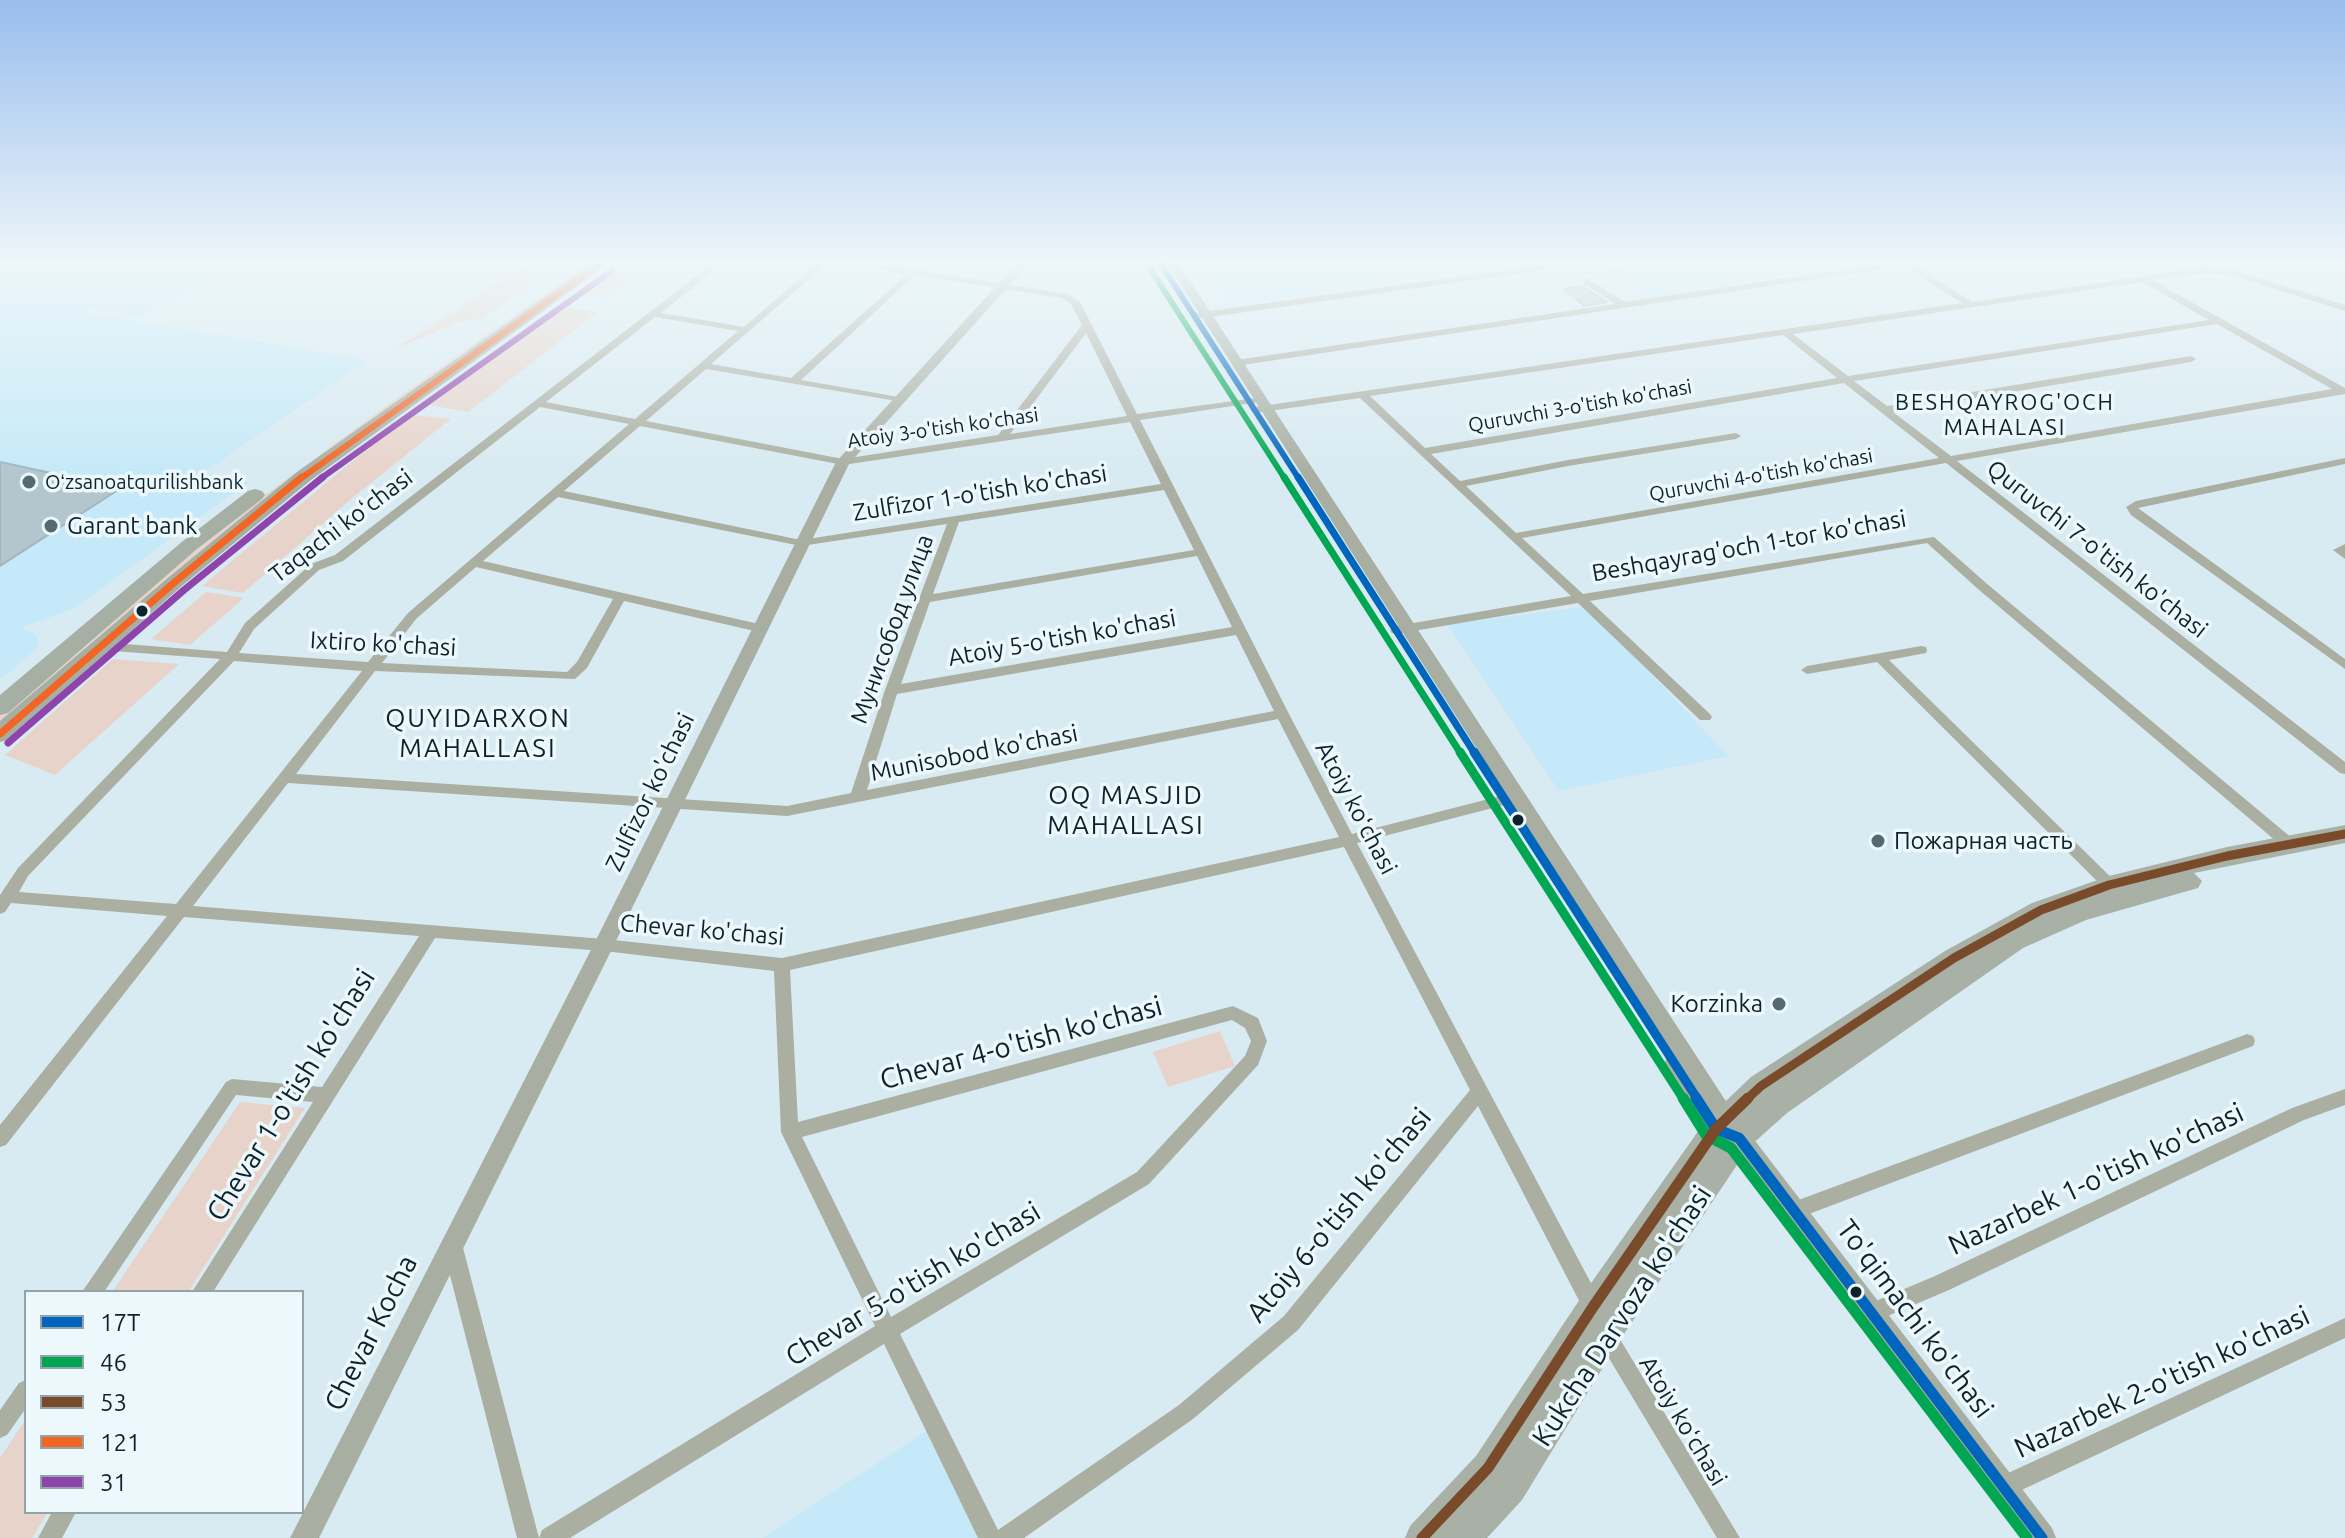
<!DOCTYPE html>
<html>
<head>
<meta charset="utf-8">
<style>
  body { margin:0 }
  #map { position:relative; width:2345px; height:1538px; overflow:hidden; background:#d8ebf2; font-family:Ubuntu,sans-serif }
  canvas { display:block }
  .legend { position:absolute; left:24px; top:1290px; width:280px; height:224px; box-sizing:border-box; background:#edf8fc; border:2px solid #93a3a8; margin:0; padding:10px 14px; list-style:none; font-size:24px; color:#0d232b }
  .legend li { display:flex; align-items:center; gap:16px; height:40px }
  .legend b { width:40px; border:2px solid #93a3a8 }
</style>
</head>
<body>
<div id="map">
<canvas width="2345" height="1538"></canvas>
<ul class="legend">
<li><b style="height:10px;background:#0065bd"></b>17T</li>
<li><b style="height:10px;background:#00a651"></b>46</li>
<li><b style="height:10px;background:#7a4b2a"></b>53</li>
<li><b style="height:10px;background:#f26522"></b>121</li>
<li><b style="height:10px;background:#8e44ad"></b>31</li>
</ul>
</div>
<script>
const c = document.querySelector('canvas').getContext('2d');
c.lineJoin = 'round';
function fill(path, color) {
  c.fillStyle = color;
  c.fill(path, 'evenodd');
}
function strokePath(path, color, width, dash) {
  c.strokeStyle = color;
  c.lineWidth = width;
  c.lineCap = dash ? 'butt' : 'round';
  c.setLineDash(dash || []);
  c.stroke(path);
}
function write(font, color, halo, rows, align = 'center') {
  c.font = font + ' Ubuntu,sans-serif';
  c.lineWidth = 7;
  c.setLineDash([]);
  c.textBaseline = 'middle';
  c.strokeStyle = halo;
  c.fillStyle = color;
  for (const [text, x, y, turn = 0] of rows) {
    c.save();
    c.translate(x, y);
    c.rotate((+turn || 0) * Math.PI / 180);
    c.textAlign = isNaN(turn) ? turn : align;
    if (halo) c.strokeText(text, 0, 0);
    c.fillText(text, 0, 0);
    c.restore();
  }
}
fill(new Path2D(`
  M0,261H245L140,317L91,308L83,312L367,360L203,473L249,482L73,609L22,627L37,636L38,648L0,680Z
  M1205,261H1534L1232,305Z
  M1619,261H1871L1649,298L1609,272L1626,266Z
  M1587,606L1728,756L1559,791L1447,625Z
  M931,1428L987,1538H763Z`), '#c5e9f8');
fill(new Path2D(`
  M532,261L552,264L547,274L484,318L456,323L392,351Z
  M591,261H595L505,325L0,722V714L238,515L397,398Z
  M615,271L638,275L605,298L582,294Z
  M563,307L598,312L468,412L430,405Z
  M414,415L451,419L357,494L243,593L202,586L366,450Z
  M206,592L244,598L190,645L151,639Z
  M113,659L179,664L55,775L5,755Z
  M1220,1031L1235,1066L1168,1087L1153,1052Z
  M240,1102L305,1108L188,1292H112Z
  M26,1419V1512H48L32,1538H0V1458Z`), '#e8d3ca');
const building = new Path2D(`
  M1582,286L1607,302L1584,306L1564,289Z
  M0,462L121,488L0,566Z`);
fill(building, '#b3c6cd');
strokePath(building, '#a3b6bd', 2);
fill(new Path2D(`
  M716,261H726L661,313L744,327L820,261H830L711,364L791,378L907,274L835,261H859L1068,294L1080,302L1137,414L1263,397V401L1259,402L1140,420L1289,714L1352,834L1516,792L1521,793L1523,797L1521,801L1516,802L1357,843L1600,1300L1603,1307L1600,1314L1593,1317L1586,1314L1478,1106L1298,1330L1193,1419L1024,1538H978L884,1344L570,1538H517L442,1244L445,1237L452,1235L459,1237L462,1244L539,1538L542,1530L875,1326L781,1132L774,971L604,951L435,938L213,1292H192L313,1102L236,1095L104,1292H82L226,1082L232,1079L322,1087L419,936L184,917L6,1145L0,1147V1125L167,916L11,903L5,912L0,914V895L18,868L220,659L100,650L94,646L100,642L227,652L245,623L311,564L335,555ZM915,275L1062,298L1071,304L1082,325L998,435L843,459L646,421L706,369L903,402V398L899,397L801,380ZM655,317L738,331L635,419L546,402ZM1086,333L1127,416L1010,434ZM540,407L629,424L408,613L368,662L239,653L254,629L319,570L343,561ZM1130,422L1161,484L801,540L564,491L640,426L843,465ZM1164,490L1194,550L933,594L959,522ZM558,497L801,546L947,524L885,690L851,793L787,806L296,774L375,671L575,679L587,668L624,601L759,632L765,628L759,624L483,561ZM1197,556L1232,627L901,684L930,602ZM476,567L613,599L577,662L567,672L382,663L416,619ZM1236,635L1274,711L867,790L897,694ZM234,661L362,671L176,904L19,892L28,876ZM1278,719L1339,837L782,958L604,939L193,906L288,783L787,816ZM1344,847L1470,1090L1284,1316L1179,1405L998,1530L900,1334L1149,1184L1258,1065L1267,1041L1258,1018L1233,1006L798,1122L790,970ZM1232,1020L1245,1028L1251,1041L1245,1056L1137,1172L891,1317L802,1137Z
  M1900,261H1925L1913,265L1972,302L2205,267L2237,271L2345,305V311L2233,276L2205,273L2152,280L2345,388V394L1957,461L2345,762V774L2340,773L1946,463L1522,538L1583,594L1934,537L1986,583L2293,839L2295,843L2293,847H2283L1978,589L1927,543L1590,601L1710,714L1712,717L1710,720H1700L1578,603L1396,634L1392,633L1390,630L1396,626L1571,596L1360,398L1255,413L1250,410L1255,407L1962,303L1904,266L1236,366L1231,363L1236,360L1615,304L1583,283V279L1586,278L1625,302ZM2142,282L2209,320L1848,376L1793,334ZM2217,324L2332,389L1951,456L1893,412L2191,362L2196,359L2191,356L1887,406L1854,381ZM1783,335L1837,378L1425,448L1370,396ZM1844,383L1939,458L1516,533L1466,486L1568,466L1736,439L1741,436L1736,433L1568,460L1460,481L1431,454Z
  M2327,261L2345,263V269L2328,263Z
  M1543,265L1546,266V270L1195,319L1190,316L1195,313Z
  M2345,458V464L2138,508L2345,659V669L2131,515L2126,507L2136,501Z
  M2345,544V559L2333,550Z
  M1921,646L1926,647L1927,650L1926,653L1889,660L2121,887L2124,891L2121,895L2116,897L2111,895L1877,662L1807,674L1801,670L1807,666Z
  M2247,1034L2253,1036L2255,1041L2253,1046L1793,1220L1786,1217L1784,1211L1786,1205L1793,1202Z
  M2345,1089V1105L2304,1120L1949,1290L1871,1323L1864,1320L1861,1313L1864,1306L1935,1276L2292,1108Z
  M2345,1318V1338L2011,1495L2003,1498L1995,1495L1992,1487L1995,1479Z
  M1605,1323L1612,1326L1740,1538H1717L1598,1340L1595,1333L1598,1326Z
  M26,1380V1408L7,1435L0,1438V1410L19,1383Z
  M52,1512H76L62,1538H38Z`), '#abafa2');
fill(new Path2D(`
  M1019,261H1031L849,464L614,945L319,1538H290L595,942L836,462Z
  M1166,261H1177L1733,1112L2052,1528L2056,1538H2024L1728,1141L1708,1136L1664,1064L1667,1057L1672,1055Z`), '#a8aea1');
fill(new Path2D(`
  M2345,825V843L2194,873L2202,881L2198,888L2086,920L2023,948L1787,1113L1749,1147L1616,1346L1522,1500L1487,1538H1405L1410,1526L1476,1456L1582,1296L1706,1120L1751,1077L1945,951L2032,903L2109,876L2227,847Z`), '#a9b1a6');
fill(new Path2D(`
  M595,261H612L311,480L183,585L8,740L0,742V721L169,577L297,472Z
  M255,489L262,491L265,495L262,499L197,549L8,713L0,715V695L183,541L248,491Z`), '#a5afa4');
strokePath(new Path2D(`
  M1159,261L1299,479`), '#0065bd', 6);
strokePath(new Path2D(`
  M1298,477L1475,754`), '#0065bd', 7);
strokePath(new Path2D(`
  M1474,752L1698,1100`), '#0065bd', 9);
strokePath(new Path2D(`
  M1696,1098L1716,1129L1739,1138L2042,1538`), '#0065bd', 11);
strokePath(new Path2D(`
  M1149,267L1285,479`), '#00a651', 6);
strokePath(new Path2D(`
  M1284,477L1461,754`), '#00a651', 7);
strokePath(new Path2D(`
  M1460,752L1684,1100`), '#00a651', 9);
strokePath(new Path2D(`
  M1683,1098L1706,1135L1731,1148L2027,1538`), '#00a651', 11);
strokePath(new Path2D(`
  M1746,1100L1761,1086L1954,958L2041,910L2109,885L2227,856L2345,834`), '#7a4b2a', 9);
strokePath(new Path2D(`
  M1422,1538L1488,1468L1593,1307L1716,1129L1748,1098`), '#7a4b2a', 11);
strokePath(new Path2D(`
  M300,479L604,261`), '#f26522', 6);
strokePath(new Path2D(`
  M0,734L176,581L302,477`), '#f26522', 7);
strokePath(new Path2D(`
  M320,479L612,271`), '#8e44ad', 6);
strokePath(new Path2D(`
  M8,743L184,590L323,477`), '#8e44ad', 7);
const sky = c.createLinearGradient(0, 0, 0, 477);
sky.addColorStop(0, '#99bdee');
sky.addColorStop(0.55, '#edf6f9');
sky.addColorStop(1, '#edf6f900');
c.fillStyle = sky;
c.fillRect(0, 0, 2345, 477);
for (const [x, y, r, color] of [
  [29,482,8,"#546971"],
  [51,526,8,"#546971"],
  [142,611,7,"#0d232b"],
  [1518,820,7,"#0d232b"],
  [1878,841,8,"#546971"],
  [1779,1004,8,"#546971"],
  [1856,1292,7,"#0d232b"]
]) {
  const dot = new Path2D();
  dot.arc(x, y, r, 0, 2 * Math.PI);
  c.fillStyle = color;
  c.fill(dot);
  strokePath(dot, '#edf8fc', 3);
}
write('20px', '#0d232b', '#edf8fc', [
  ["Quruvchi 3-o'tish ko'chasi",1580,406,-10],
  ["Atoiy 3-o'tish ko'chasi",943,428,-8],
  ["Quruvchi 4-o'tish ko'chasi",1761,475,-10]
]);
write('20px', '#0d232b', '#edf8fc', [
  ["Oʻzsanoatqurilishbank",45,482]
], 'left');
c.letterSpacing = '2px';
write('22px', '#0d232b', '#edf8fc', [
  ["BESHQAYROG'OCH",2005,403],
  ["MAHALASI",2005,428]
]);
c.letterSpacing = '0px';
write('24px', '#0d232b', '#edf8fc', [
  ["Zulfizor 1-o'tish ko'chasi",980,493,-9],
  ["Taqachi koʻchasi",341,526,-37],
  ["Beshqayrag'och 1-tor ko'chasi",1749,546,-10],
  ["Quruvchi 7-o'tish ko'chasi",2097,549,38],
  ["Мунисобод улица",892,629,-70],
  ["Atoiy 5-o'tish ko'chasi",1062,638,-10],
  ["Ixtiro ko'chasi",383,644,3],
  ["Munisobod ko'chasi",974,753,-11],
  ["Zulfizor ko'chasi",650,792,-64],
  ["Atoiy koʻchasi",1356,808,62],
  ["Chevar ko'chasi",702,930,5],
  ["Atoiy koʻchasi",1683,1421,59]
]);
write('24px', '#0d232b', '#edf8fc', [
  ["Garant bank",67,526],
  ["Пожарная часть",1894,841],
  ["Korzinka",1763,1004,"right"]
], 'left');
c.letterSpacing = '2px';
write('26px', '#0d232b', '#edf8fc', [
  ["QUYIDARXON",478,718],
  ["MAHALLASI",478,748],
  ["OQ MASJID",1126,795],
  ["MAHALLASI",1126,825]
]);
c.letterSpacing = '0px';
write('28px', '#0d232b', '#edf8fc', [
  ["Chevar 4-o'tish ko'chasi",1021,1043,-15],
  ["Chevar 1-o'tish ko'chasi",291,1095,-58],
  ["Nazarbek 1-o'tish ko'chasi",2096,1179,-25],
  ["Atoiy 6-o'tish ko'chasi",1339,1215,-50],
  ["Chevar 5-o'tish ko'chasi",913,1284,-31],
  ["Kukcha Darvoza ko'chasi",1622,1316,-57],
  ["To'qimachi ko'chasi",1915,1319,53],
  ["Chevar Kocha",371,1333,-63],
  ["Nazarbek 2-o'tish ko'chasi",2162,1382,-25]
]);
</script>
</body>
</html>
